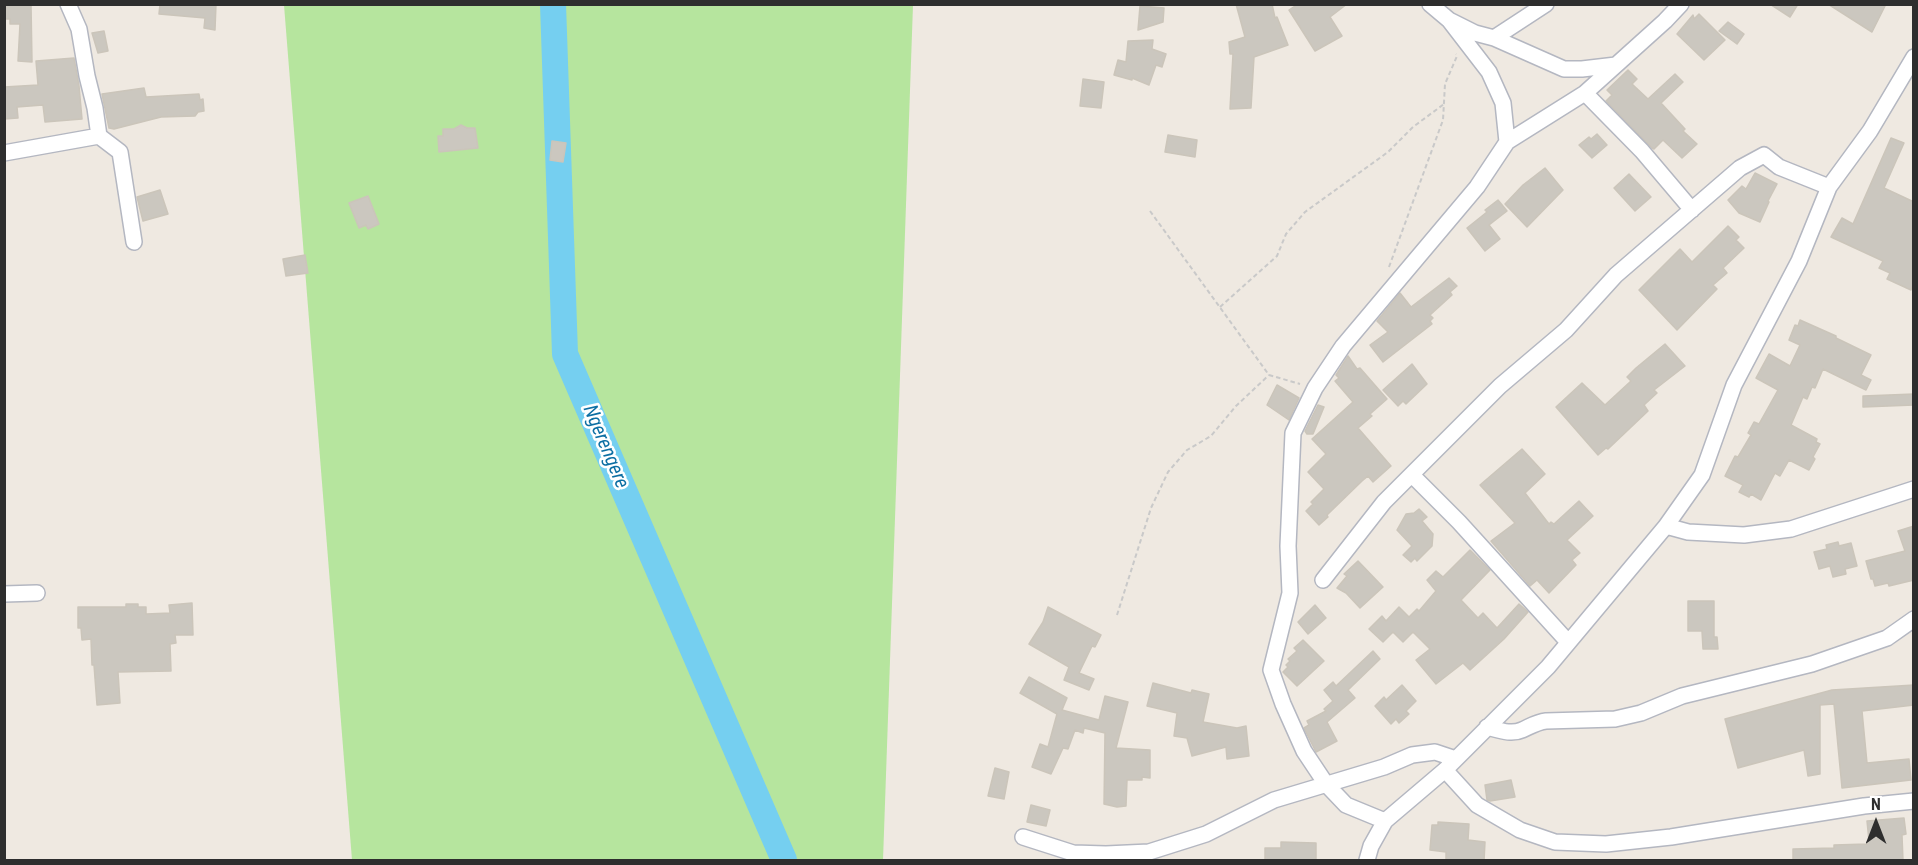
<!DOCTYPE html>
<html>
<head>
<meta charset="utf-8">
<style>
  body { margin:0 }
  #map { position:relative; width:1918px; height:865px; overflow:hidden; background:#efe9e1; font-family:"Roboto Condensed",sans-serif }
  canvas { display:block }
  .frame { position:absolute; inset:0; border:6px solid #2e2e2e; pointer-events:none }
  .north { position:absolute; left:1846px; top:793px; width:60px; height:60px; -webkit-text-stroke:4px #fff; paint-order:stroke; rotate:0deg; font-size:16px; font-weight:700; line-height:24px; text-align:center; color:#2e2e2e }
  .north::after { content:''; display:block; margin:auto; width:21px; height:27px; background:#2e2e2e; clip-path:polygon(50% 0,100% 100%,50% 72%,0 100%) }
</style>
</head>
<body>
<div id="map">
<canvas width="1918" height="865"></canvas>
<div class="frame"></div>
<div class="north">N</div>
</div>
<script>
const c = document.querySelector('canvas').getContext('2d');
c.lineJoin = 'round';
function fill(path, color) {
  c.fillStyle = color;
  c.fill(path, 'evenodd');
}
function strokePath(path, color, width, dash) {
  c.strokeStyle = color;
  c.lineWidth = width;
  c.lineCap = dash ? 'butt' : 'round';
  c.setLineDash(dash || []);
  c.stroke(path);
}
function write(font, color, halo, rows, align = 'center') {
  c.font = font + ' "Roboto Condensed",sans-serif';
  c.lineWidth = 5;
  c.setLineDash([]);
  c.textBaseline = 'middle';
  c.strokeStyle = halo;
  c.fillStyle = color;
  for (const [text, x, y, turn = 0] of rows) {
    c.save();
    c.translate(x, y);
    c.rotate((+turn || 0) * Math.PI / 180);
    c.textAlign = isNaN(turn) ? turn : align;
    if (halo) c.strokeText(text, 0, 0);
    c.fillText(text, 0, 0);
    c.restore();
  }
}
fill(new Path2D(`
  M284,5H913L883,860H352Z`), '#b6e59e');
strokePath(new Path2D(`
  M553,4L565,354L784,860`), '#75cff0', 26);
const building = new Path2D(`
  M6,4H31L32,62L18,61L20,24H10V19H4Z
  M160,4H216L215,30L204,28L205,18L159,14Z
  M1236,4H1272L1275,18L1277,17L1288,45L1254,57L1251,108L1230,109L1233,54H1230L1229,42L1245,37Z
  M1298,4H1347L1330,17L1342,36L1315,51L1289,10Z
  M1770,4H1798L1790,17Z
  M1828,4H1886L1872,32Z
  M1140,6L1164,8L1163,22L1138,30Z
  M1699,14L1725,40L1704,60L1677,34L1693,15L1694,19Z
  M1728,22L1744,34L1737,44L1719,31Z
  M104,31L108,51L98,53L92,33Z
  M1153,40L1152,49L1166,54L1162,67L1156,65L1149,85L1132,78V80L1114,75L1118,60L1126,62L1128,41Z
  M74,58L79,86L82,119L45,122L43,105L17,107L18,118L4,119V87L38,85L36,61Z
  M1628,70L1637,79L1632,84L1648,99L1675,74L1683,82L1661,103L1685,129L1683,131L1697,144L1682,158L1663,140L1654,149L1652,148L1606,101L1612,95L1607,90Z
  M1083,79L1104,82L1101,108L1080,106Z
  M144,88L146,97L199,94L200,100L203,99L204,111L198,112L195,116L161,117L114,129L109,128L102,94Z
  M461,125L467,128H475L478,148L439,152L438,136H443V129H454Z
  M1597,134L1607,145L1592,158L1579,145L1589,137L1591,139Z
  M1168,135L1197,140L1195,157L1165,152Z
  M1891,138L1904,143L1884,188L1914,202V283L1911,290L1887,279L1890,273L1879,268L1883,261L1831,237L1842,218L1853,224Z
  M552,141L566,143L563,162L550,160Z
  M1545,168L1563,190L1527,227L1505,204L1523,185Z
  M1755,173L1777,184L1768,201L1769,202L1760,222L1739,213L1728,200L1742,186L1746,189Z
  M1629,174L1651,197L1635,211L1614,188Z
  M160,190L168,214L143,221L137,197Z
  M368,196L379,224L368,229L366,225L359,228L349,203Z
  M1498,200L1507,211L1489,225L1500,239L1485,251L1467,228L1487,212L1485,210Z
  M1728,226L1739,237L1736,240L1744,248L1723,268L1727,273L1713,285L1717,289L1677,330L1639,290L1680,249L1692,262Z
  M305,255L308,273L286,276L283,259Z
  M1449,278L1457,286L1450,292L1452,295L1430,315L1433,318L1430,321L1432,324L1383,362L1370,345L1388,332L1377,321L1400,293L1411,307Z
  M1800,320L1836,336V338L1871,355L1861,375L1871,380L1866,390L1823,369L1815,388L1812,387L1807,399L1803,397L1791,425L1817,439L1816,442L1820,444L1813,457L1815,459L1809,470L1789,460L1780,476L1775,473L1761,500L1751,494L1749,497L1739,492L1743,485L1725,476L1735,456L1738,457L1751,435L1748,433L1754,422L1759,424L1778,390L1756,378L1769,354L1790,366L1800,345L1789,340L1795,325L1798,326Z
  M1665,344L1685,366L1654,390L1657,393L1644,405L1648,411L1608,449L1606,448L1598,455L1556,407L1582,383L1605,405L1631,381L1627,377L1636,368Z
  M1348,356L1357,369L1360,368L1387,399L1370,414L1372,416L1358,428L1391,466L1373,482L1368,476L1362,481L1327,515L1328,517L1319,525L1306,511L1313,504L1311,502L1324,489L1308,472L1326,454L1312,439L1353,402L1335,381L1339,378L1336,375Z
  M1412,364L1427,384L1406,404L1403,401L1398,406L1383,390Z
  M1277,385L1299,398L1289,420L1267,405Z
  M1914,394V405L1863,407V396Z
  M1318,405L1324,407L1313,434H1307L1305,431Z
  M1522,449L1545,474L1525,493L1549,524L1551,522L1554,524L1579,501L1593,516L1567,540L1580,553L1572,560L1576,565L1549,593L1537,580L1530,586L1491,541L1515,523L1480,485Z
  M1419,509L1427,517L1422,521L1433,534L1432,546L1417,561L1415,558L1411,562L1403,555L1412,546L1397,530L1406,514L1414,513Z
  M1914,526V580L1889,586L1888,583L1875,586L1873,579H1871L1866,561L1905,551L1898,531Z
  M1838,542L1839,546L1851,543L1857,566L1845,569L1846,574L1833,577L1830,566L1819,569L1814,552L1827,549L1826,545Z
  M1470,550L1490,570L1461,600L1478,618L1483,613L1497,628L1519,604L1528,612L1504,639L1470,670L1463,663L1436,684L1416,660L1430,649L1413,632L1403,642L1393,632L1383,642L1369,629L1382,616L1386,621L1399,607L1409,617L1417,609L1419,611L1436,591L1427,580L1436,571L1443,577Z
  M1358,561L1383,587L1360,608L1346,593L1337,588L1347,576L1344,574Z
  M1688,601H1714V637H1717L1718,649H1703L1702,631H1688Z
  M192,603L193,635H175L176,643L170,644L171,671L118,672L120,703L97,705L94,665H92L91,639L82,640L81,628H78V607H126V604H138V607H146V614L170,613L169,605Z
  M1315,605L1326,618L1308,634L1298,622Z
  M1048,607L1101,635L1095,647L1092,646L1079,673L1094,679L1089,690L1064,680L1069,667L1029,644L1043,622Z
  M1303,640L1324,661L1297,686L1283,672L1288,667L1286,665L1290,661L1288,659L1297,651L1294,648Z
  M1373,651L1380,659L1348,690L1355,698L1327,722L1337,741L1316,752L1304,728L1309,725L1307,721L1326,711L1324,709L1333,701L1324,690L1333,682L1336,686Z
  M1029,677L1067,698L1062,710L1099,720L1105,696L1128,702L1116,748L1150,750V778L1142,777V780H1127L1126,806L1117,807L1104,804L1105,733L1084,728L1083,733L1075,730L1068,749L1063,748L1051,774L1032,767L1040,744L1048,747L1057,714L1020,693Z
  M1153,683L1191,693L1192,690L1209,694L1203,722L1237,728L1246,726L1249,756L1227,759L1226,747L1192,756L1187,738L1174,736L1177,713L1147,706Z
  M1402,685L1416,701L1406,711L1409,714L1399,723L1396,719L1391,724L1375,706L1384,697L1386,700Z
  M1914,685V705L1862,711L1867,763L1909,759L1911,780L1842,788L1834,704L1820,705V774L1808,776L1804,750L1738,768L1725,719L1832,690Z
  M995,768L1009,772L1004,799L988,796Z
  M1511,780L1515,797L1490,801L1487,800L1485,785Z
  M1031,805L1050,810L1046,826L1027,822Z
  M1904,818L1906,834L1902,835L1903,861H1793V849L1834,848V845L1867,844V842L1869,841L1867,821Z
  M1438,822L1469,824L1468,840L1485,842L1484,861H1446V852L1430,850L1432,825H1438Z
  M1281,842L1316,843V861H1265V848H1281Z`);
fill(building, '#cbc7bf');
strokePath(building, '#cbc5ba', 1.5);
const minor = new Path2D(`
  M68,4L79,29L87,76L95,108L99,136L120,152L134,242
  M1430,4L1449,20L1489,72L1503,103L1507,142
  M1449,20L1475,33L1494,38L1564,69H1582L1616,65
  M1494,38L1546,4
  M1585,93L1642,151L1692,210
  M4,153L99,136
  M1412,475L1459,522L1568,642
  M1666,526L1688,532L1744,535L1791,529L1914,489
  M1323,580L1384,502L1500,386L1566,330L1616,275L1740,168L1764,155L1779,167L1829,187
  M4,594L37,593
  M1487,727C1499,730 1511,735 1522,730C1531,726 1537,722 1546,721L1615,719L1641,713L1682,696L1812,664L1887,638L1914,619
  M1445,770L1477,805L1520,830L1555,842L1606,844L1671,837L1864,806L1914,801
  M1385,821L1346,805L1326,784L1304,751L1283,704L1271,670L1290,593L1288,546L1293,433L1315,388L1343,346L1477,187L1507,142L1585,93L1665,21L1681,4
  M1023,837L1073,853L1106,854L1149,852L1206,834L1274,800L1384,767L1412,755L1435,752L1456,759
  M1367,860L1371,846L1385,821L1445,770L1548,667L1666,526L1702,475L1734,385L1799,261L1829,187L1870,131L1914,57`);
strokePath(minor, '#b4b7c1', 18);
strokePath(new Path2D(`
  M1150,211L1269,375L1300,384
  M1389,267L1443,120L1445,84L1457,56L1456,54
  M1220,307L1277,256L1286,234L1305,212L1388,152L1413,127L1444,104
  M1117,615L1151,508L1168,472L1187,450L1211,436L1236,406L1269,375`), '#c9c9c9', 2, [4.5, 3]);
strokePath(minor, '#fff', 15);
write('italic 20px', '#0d6fa3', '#fff', [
  ["Ngerengere",605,447,67]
]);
</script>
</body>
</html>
